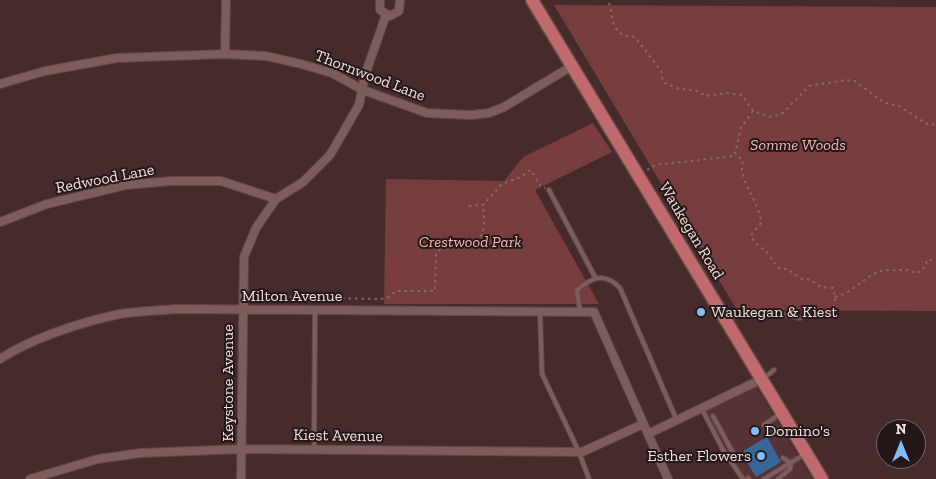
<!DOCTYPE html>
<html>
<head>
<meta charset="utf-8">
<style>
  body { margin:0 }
  #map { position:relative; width:936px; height:479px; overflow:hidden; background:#472a2b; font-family:"Zilla Slab",serif }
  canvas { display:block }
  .north { position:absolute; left:876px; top:419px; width:50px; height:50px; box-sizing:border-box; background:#241717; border:1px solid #776767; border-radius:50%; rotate:0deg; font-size:14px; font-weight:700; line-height:20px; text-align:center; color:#f3dfdf }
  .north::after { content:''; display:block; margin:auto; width:18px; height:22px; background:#84bcfb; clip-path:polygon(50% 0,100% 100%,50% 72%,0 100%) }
</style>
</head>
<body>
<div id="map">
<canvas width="936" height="479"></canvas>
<div class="north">N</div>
</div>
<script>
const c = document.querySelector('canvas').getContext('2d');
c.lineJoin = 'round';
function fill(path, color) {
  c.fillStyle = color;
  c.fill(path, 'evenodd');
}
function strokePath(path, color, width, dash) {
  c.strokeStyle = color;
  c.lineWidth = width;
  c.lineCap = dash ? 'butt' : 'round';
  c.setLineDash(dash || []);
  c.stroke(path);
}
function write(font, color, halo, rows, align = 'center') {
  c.font = font + ' "Zilla Slab",serif';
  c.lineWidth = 4;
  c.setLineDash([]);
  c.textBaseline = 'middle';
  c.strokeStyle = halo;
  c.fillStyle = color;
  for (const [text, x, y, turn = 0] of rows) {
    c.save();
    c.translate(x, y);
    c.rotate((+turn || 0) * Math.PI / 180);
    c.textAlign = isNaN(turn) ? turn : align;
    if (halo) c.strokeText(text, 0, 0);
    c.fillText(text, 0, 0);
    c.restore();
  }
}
fill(new Path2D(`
  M756,387L812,479H740L703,412Z`), '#553233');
fill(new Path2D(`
  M554,5L936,7V311L737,310Z
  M593,123L612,152L535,190L599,304H384L386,179L504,181L523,157Z`), '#763c3e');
fill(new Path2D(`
  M767,437L781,462L756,477L744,457L746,456L743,451Z`), '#386699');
const lane = new Path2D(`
  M549,190L595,277
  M540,312L542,374L579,452L589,479
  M580,312L577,290C592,277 605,272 620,288L677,421
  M780,314L800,318
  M727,319L741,314
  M764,378L774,370
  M702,409L723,450L743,479
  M713,416L733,453
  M764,425L780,414
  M314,449L315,310
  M783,458L791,463
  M748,478L749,479
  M764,479L805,454
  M778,479L790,469L791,463`);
const street = new Path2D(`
  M380,0V10L390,16L399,11L400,0
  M225,54L226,0
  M0,84L45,71L117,58L225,54L266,56L301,64L332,73L363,90L427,113L471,115L489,113L504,107L572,66
  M0,222L47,204L126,185L171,181H221L276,199
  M0,359C30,339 79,323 115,315C134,311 156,311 176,309L594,312L668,479
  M648,434L762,379
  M30,479L98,459L141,453L242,449L582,452L643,424
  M241,479L244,257L256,228L276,199L303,182L330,155L359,105L365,75L386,15`);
const primary = new Path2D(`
  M532,0L822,479`);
strokePath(lane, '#604748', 6);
strokePath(street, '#604748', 10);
strokePath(primary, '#604748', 15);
strokePath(new Path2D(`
  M609,3C613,14 610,28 623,35C626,36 632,36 635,37L661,71L663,82L676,88L697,91L706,96L726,93L742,95L753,111L770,117L783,113L809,86L846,80L855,81L883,102L899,106L927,124L936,125
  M753,111L741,128L735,153L743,161C736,177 761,204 761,223L751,235C755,247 764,247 770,256C773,261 775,265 780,269H787L802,279L811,280L821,287L833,288L835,300L833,313
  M647,170L655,165L735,156
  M469,206L483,205L502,184L518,178L531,170L541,187L545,188
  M251,297L381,299L389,297L396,291H435L436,254L444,245C478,237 487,249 483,205
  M835,297C858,291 869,268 893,270C903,271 907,267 916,274L923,269L928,259L936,262`), '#836969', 2, [2.5, 4]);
strokePath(lane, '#7d5c5c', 4);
strokePath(street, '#7d5c5c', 8);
strokePath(primary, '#c06a6e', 12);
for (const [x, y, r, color] of [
  [701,312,5,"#84bcfb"],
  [755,431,5,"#84bcfb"],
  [761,456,5,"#84bcfb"]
]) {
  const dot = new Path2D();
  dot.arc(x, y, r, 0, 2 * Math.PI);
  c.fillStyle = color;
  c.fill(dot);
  strokePath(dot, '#241717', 2);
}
write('16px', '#f3dfdf', '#241717', [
  ["Thornwood Lane",370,76,21],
  ["Redwood Lane",105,179,-11],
  ["Waukegan Road",691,231,59],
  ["Milton Avenue",292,296],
  ["Keystone Avenue",228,383,-90],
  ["Kiest Avenue",338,436,1]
]);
write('italic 16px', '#f8b7b7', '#241717', [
  ["Somme Woods",798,145],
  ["Crestwood Park",470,242]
]);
write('16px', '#f3dfdf', '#241717', [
  ["Waukegan & Kiest",711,312],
  ["Domino's",765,431],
  ["Esther Flowers",751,456,"right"]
], 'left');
</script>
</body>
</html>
